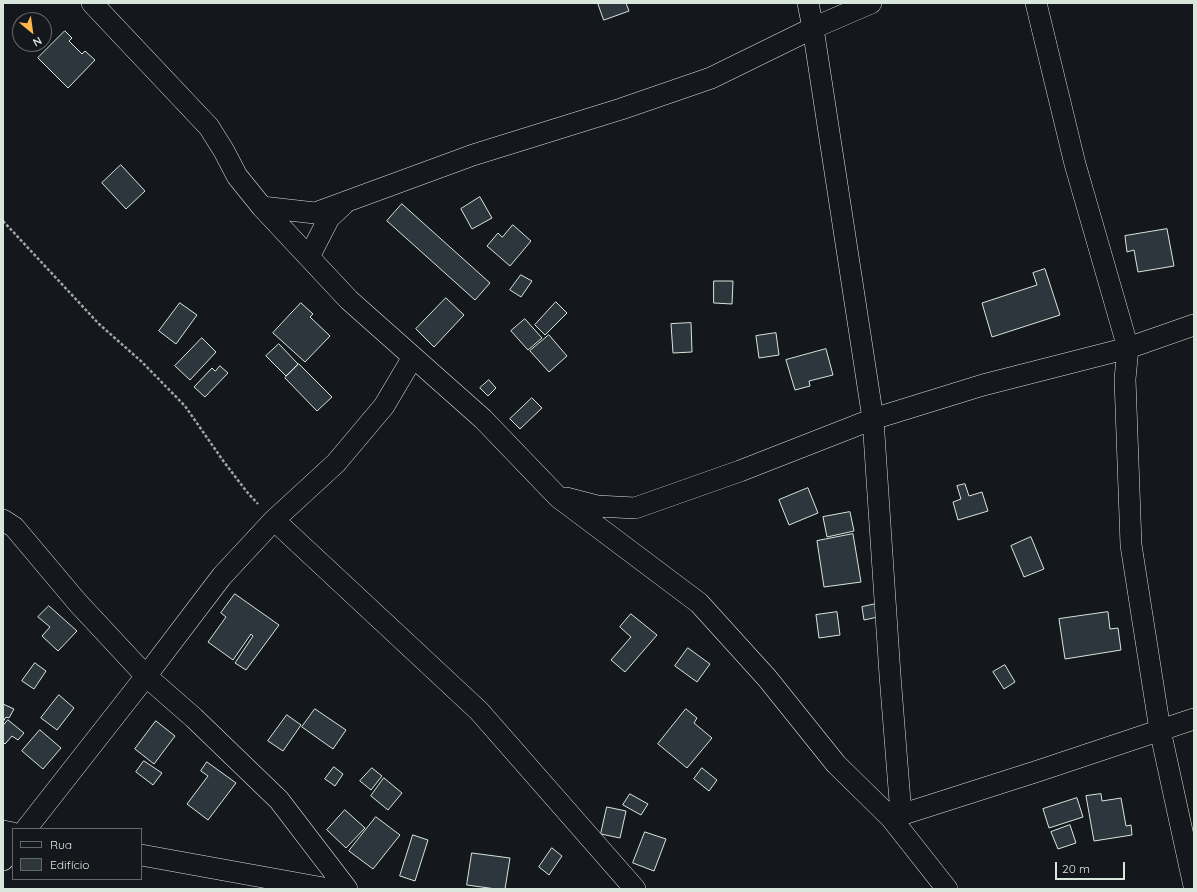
<!DOCTYPE html>
<html>
<head>
<meta charset="utf-8">
<style>
  body { margin:0 }
  #map { position:relative; width:1197px; height:892px; overflow:hidden; background:#14181c; font-family:Quicksand,sans-serif }
  canvas { display:block }
  .frame { position:absolute; inset:0; border:4px solid #d8e6dc; pointer-events:none }
  .legend { position:absolute; left:12px; top:828px; width:130px; height:52px; box-sizing:border-box; background:#14181c; border:1px solid #626a69; margin:0; padding:5px 7px; list-style:none; font-size:12px; color:#d8e6dc }
  .legend li { display:flex; align-items:center; gap:8px; height:20px }
  .legend b { width:20px; border:1px solid #626a69 }
  .north { position:absolute; left:12px; top:12px; width:40px; height:40px; box-sizing:border-box; background:#14181c; border:1px solid #626a69; border-radius:50%; rotate:151deg; font-size:11px; font-weight:700; line-height:16px; text-align:center; color:#d8e6dc }
  .north::after { content:''; display:block; margin:auto; width:14px; height:18px; background:#ffb74d; clip-path:polygon(50% 0,100% 100%,50% 72%,0 100%) }
  .scale { position:absolute; left:1055px; top:862px; width:70px; height:18px; box-sizing:border-box; border:2px solid #d8e6dc; border-top:0; padding-left:5px; font-size:12px; line-height:14px; white-space:nowrap; color:#d8e6dc; -webkit-text-stroke:3px #14181c; paint-order:stroke }
</style>
</head>
<body>
<div id="map">
<canvas width="1197" height="892"></canvas>
<div class="frame"></div>
<ul class="legend">
<li><b style="height:5px;background:#14181c"></b>Rua</li>
<li><b style="height:11px;background:#2c363c"></b>Edifício</li>
</ul>
<div class="north">N</div>
<div class="scale">20 m</div>
</div>
<script>
const c = document.querySelector('canvas').getContext('2d');
c.lineJoin = 'round';
function fill(path, color) {
  c.fillStyle = color;
  c.fill(path, 'evenodd');
}
function strokePath(path, color, width, dash) {
  c.strokeStyle = color;
  c.lineWidth = width;
  c.lineCap = dash ? 'butt' : 'round';
  c.setLineDash(dash || []);
  c.stroke(path);
}
const building = new Path2D(`
  M598,3H626L629,11L604,20Z
  M65,31L72,38L69,41L82,54L85,51L95,60L68,88L38,58Z
  M121,165L145,191L126,209L102,183Z
  M480,197L492,218L472,229L461,209Z
  M402,204L490,283L475,300L387,221Z
  M513,225L531,241L510,266L487,246L498,233L502,237Z
  M1167,229L1174,266L1138,272L1134,250L1127,252L1125,236Z
  M1045,269L1060,315L992,337L982,303L1037,285L1033,273Z
  M521,275L532,281L521,297L510,290Z
  M714,281H733L732,304L714,303Z
  M446,298L464,315L434,347L416,329Z
  M556,302L567,313L545,335L535,325Z
  M180,303L197,315L176,344L159,331Z
  M301,303L313,314L310,317L330,336L305,362L273,333Z
  M525,319L542,338L528,350L511,331Z
  M691,323L692,352L673,353L671,324Z
  M776,333L779,355L759,358L756,336Z
  M549,335L567,356L549,372L530,351Z
  M202,338L216,352L190,380L175,366Z
  M279,344L298,364L286,376L266,356Z
  M826,349L833,375L809,381L810,386L795,390L786,360Z
  M299,364L332,397L317,411L285,378Z
  M220,366L228,373L205,397L194,387L212,368L215,371Z
  M489,380L496,388L488,396L480,388Z
  M532,398L542,408L520,429L510,419Z
  M965,484L969,496L982,492L988,511L958,520L953,502L961,499L957,486Z
  M808,488L818,513L789,525L779,500Z
  M850,512L854,531L827,537L823,517Z
  M853,534L861,582L824,587L817,541Z
  M1031,537L1044,569L1024,577L1011,546Z
  M235,594L279,625L246,670L235,663L253,636L251,634L233,660L208,642L226,617L221,613Z
  M876,604L878,617L864,620L862,607Z
  M49,606L77,631L58,651L42,636L50,627L38,617Z
  M837,612L840,635L819,638L816,615Z
  M1108,612L1110,629L1118,628L1121,650L1065,659L1059,619Z
  M631,614L657,635L625,672L611,660L631,637L620,627Z
  M688,648L710,664L697,682L675,666Z
  M35,663L46,671L34,689L22,681Z
  M1005,665L1015,682L1004,689L993,672Z
  M59,695L74,708L57,730L41,718Z
  M3,704L14,709L9,718L6,717L3,722Z
  M315,709L346,730L333,749L302,727Z
  M686,709L697,718L694,723L712,738L687,768L658,744Z
  M287,715L301,725L283,751L268,741Z
  M8,720L24,733L18,740L12,736L5,744L3,742V726Z
  M156,721L175,736L154,764L135,749Z
  M40,730L61,748L43,769L22,751Z
  M144,761L162,773L153,785L136,772Z
  M207,762L236,783L208,820L187,804L208,776L201,771Z
  M334,767L343,774L335,786L325,779Z
  M372,768L382,776L371,790L360,781Z
  M702,768L717,780L709,791L694,779Z
  M384,778L402,793L388,810L371,796Z
  M630,794L648,804L641,815L623,805Z
  M1101,794L1102,801L1121,798L1126,826L1131,825L1132,835L1094,841L1086,796Z
  M1077,798L1083,817L1049,828L1043,809Z
  M607,807L626,811L620,838L601,834Z
  M345,810L365,828L346,848L327,830Z
  M376,817L400,835L373,869L349,851Z
  M1070,825L1076,843L1058,849L1051,832Z
  M645,832L666,839L654,871L633,863Z
  M413,835L428,840L415,881L400,876Z
  M552,848L562,856L549,875L539,867Z
  M472,853L510,858L505,889H496L467,885Z`);
fill(building, '#2c363c');
strokePath(building, '#d8e6dc', 1);
const street = new Path2D(`
  M92,3L209,127L224,151L237,176L262,207L349,300L483,419L558,497L699,603L767,678L836,764L891,818L947,889
  M808,3L813,28L873,419L890,675L901,814
  M1036,3L1075,164L1128,348L1125,379L1131,545L1160,730L1194,886
  M262,207L315,213L473,155L621,109L711,78L813,28L871,3
  M309,257L329,218L344,204
  M566,498L597,506L635,508L740,471L873,419L983,385L1128,348L1194,325
  M3,520L14,527L78,603L146,676L194,718L279,800L347,889
  M274,520L479,711L635,889
  M891,818L1038,771L1194,719
  M26,829L146,676L222,576L274,520L336,463L384,406L413,357
  M3,831L13,833
  M141,855L329,889
  M3,860L13,846`);
strokePath(street, '#d8e6dc', 22);
strokePath(new Path2D(`
  M3,221L99,324L142,362L185,406L224,462L247,492L258,504`), '#9da8a2', 2.5, [3, 2]);
strokePath(street, '#14181c', 21);
</script>
</body>
</html>
